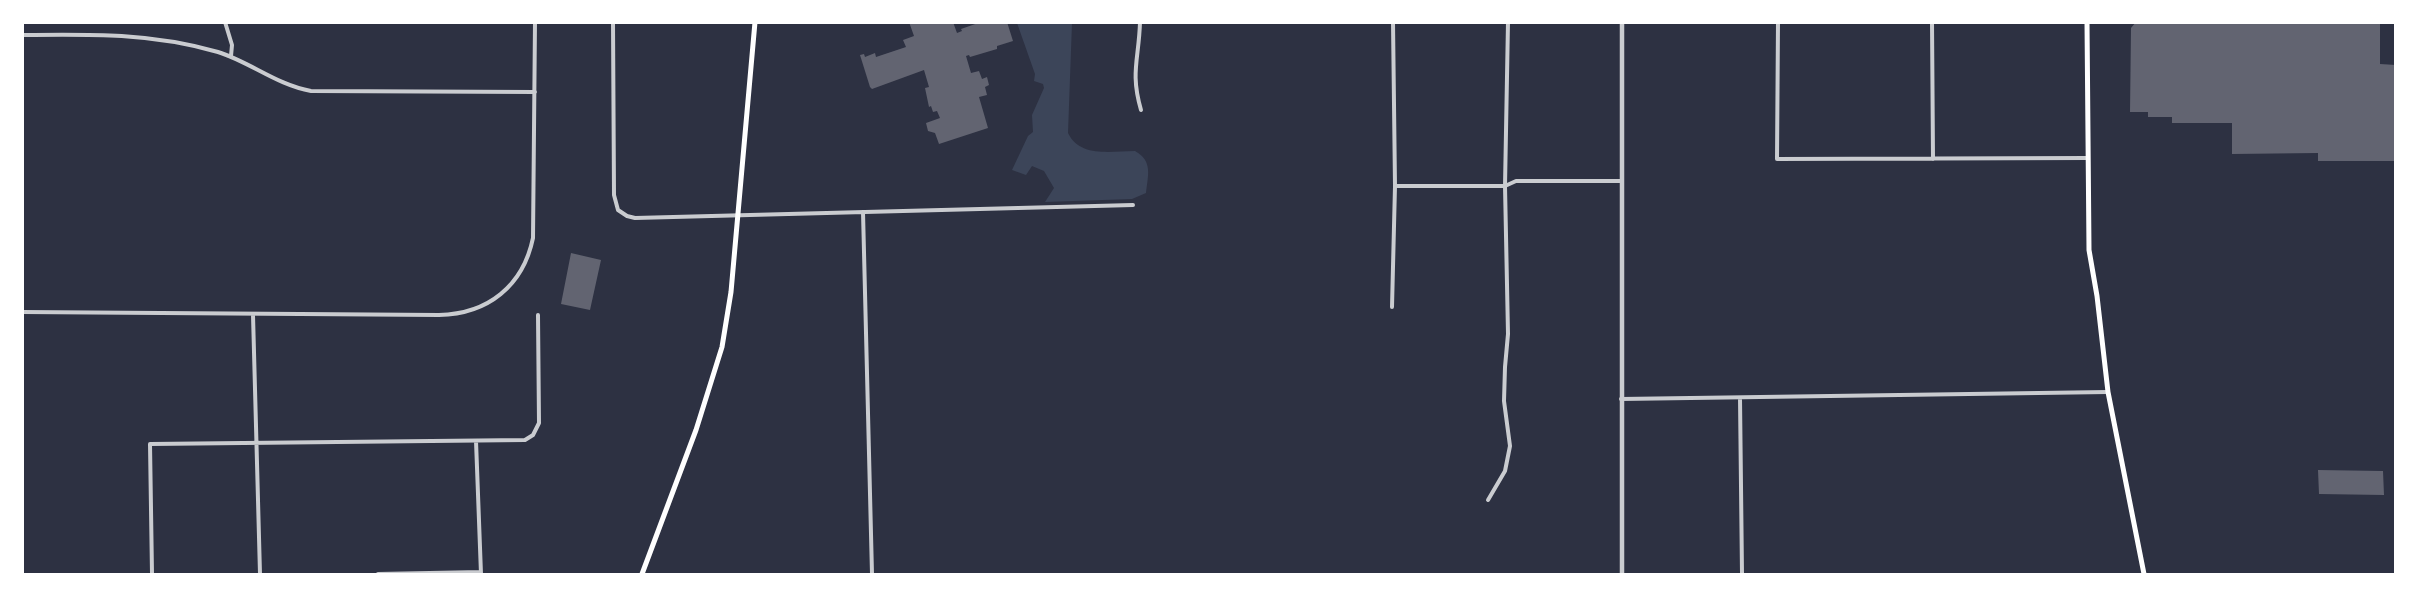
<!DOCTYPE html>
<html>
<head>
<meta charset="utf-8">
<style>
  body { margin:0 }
  #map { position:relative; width:2418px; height:597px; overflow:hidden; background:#2d3142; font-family:"Fira Sans Condensed",sans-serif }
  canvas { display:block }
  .frame { position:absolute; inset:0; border:24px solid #fff; pointer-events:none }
</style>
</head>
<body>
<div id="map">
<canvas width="2418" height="597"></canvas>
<div class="frame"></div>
</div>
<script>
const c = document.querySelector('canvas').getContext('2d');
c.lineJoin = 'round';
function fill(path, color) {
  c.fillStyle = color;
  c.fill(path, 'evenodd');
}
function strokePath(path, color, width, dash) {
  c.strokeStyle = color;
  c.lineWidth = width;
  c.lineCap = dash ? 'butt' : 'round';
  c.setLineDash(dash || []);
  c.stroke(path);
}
fill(new Path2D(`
  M1017,23H1072L1068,133C1080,158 1111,151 1135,151C1153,161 1148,175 1146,193L1132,199L1045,202L1054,188L1044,171L1032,166L1026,175L1012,170L1028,136L1033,132L1032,115L1044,88L1043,84L1034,81L1035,74Z`), '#3c4559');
fill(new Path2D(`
  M909,22H953L957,33L962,31L961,29L981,22H1007L1013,41L997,46V49L970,57L969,55L966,56L971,73L979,71L982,79L987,77L989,85L985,87L987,95L979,97L988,128L939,144L935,133L928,131L926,123L940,118L937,111L933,112L931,106L929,107L925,88L929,87L924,70L872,89L870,87L860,55L864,54L865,57L875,53L876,57L906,47L903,40L914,36Z
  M2136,22H2380V64L2396,65V161H2318V153L2232,154V123H2172V117H2148V112H2130L2131,28Z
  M571,253L601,260L590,310L561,304Z
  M2318,470L2383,471L2384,495L2319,494Z`), '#626471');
strokePath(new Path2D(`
  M225,22L232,45L231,56
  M613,22L614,195L618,210L627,216L635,218L1133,205
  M1140,22C1139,59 1130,72 1141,110
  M1778,22L1777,159L2088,158
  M1932,22L1933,159
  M22,35C91,34 152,33 218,52C250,62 277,85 311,91L535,92
  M1395,186H1505L1516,181H1622
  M863,212L872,574
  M1392,307L1395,186L1393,22
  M22,312L439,315C488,314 523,286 533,238L535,22
  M253,315L260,574
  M1740,398L1742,574
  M1621,399L2108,392
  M476,441L481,574
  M1488,500L1505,471L1510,446L1504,401L1505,367L1508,334L1505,186L1508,22
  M152,574L150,444L525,440L533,435L539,423L538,315
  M378,574L481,572`), '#caccd0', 4);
strokePath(new Path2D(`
  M1622,574V22`), '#caccd0', 4.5);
strokePath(new Path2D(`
  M2087,22L2089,250L2097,296L2108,392L2144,574
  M642,574L696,430L722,347L731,292L755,22`), '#fff', 5);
</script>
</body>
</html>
